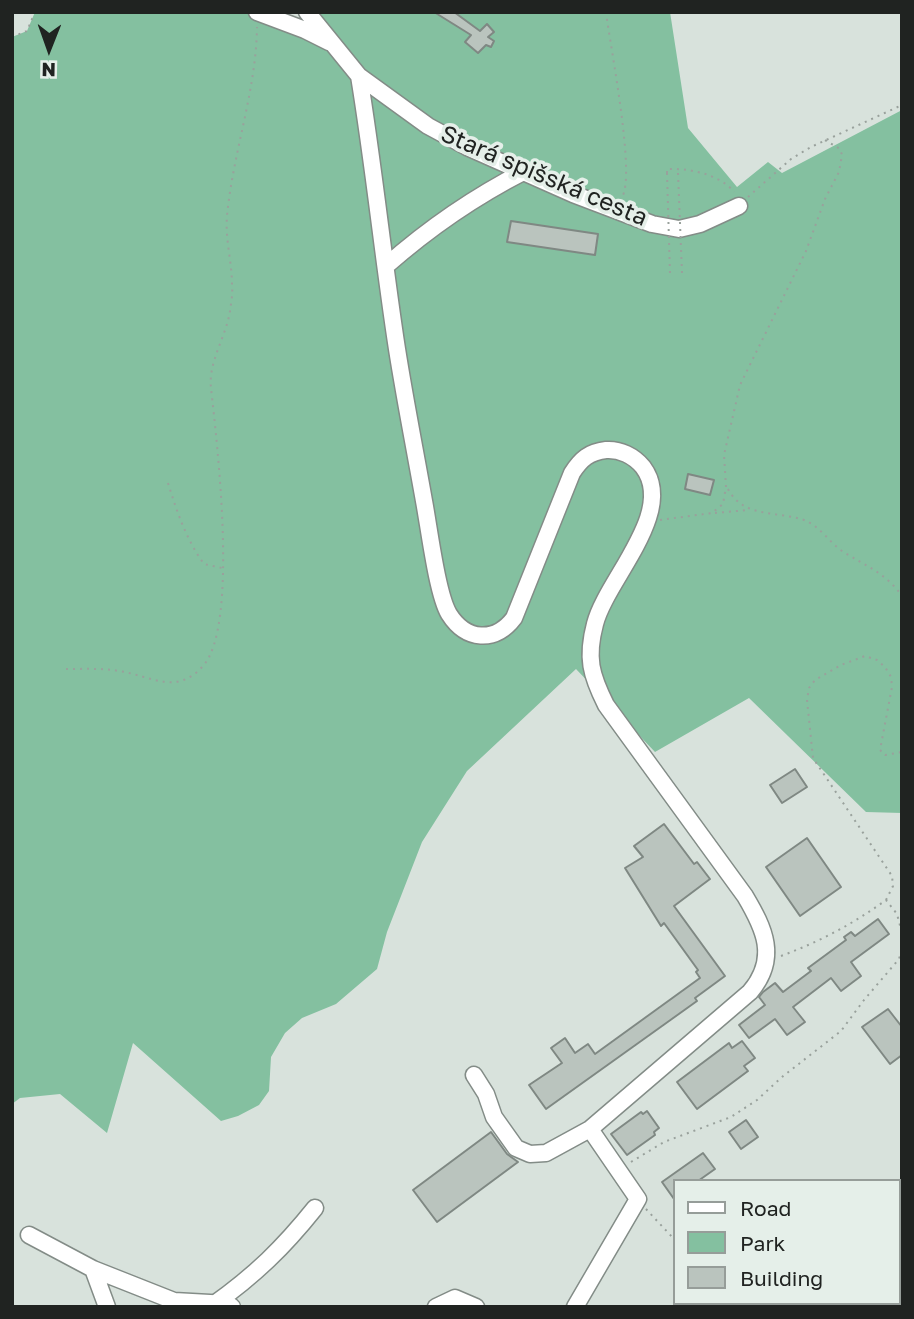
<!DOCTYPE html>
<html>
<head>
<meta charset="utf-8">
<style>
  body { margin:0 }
  #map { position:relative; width:914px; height:1319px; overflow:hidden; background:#d8e2dc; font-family:"Golos Text",sans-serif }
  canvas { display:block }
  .frame { position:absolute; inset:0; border:14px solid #202321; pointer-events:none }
  .legend { position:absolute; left:673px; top:1179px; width:228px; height:126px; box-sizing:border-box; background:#e5efe9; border:2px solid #969d99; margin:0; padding:9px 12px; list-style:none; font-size:21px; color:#202321 }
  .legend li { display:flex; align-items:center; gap:14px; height:35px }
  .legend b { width:35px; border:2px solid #969d99 }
  .north { position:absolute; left:14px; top:14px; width:70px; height:70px; -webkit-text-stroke:5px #e5efe9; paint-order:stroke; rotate:181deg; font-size:19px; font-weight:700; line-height:28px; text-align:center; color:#202321 }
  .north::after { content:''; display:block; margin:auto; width:24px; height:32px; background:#202321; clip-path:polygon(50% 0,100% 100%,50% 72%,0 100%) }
</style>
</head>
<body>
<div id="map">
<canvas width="914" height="1319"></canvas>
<div class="frame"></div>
<ul class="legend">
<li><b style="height:9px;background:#fff"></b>Road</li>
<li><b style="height:19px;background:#84c0a0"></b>Park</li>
<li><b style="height:19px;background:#bac4be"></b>Building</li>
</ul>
<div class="north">N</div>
</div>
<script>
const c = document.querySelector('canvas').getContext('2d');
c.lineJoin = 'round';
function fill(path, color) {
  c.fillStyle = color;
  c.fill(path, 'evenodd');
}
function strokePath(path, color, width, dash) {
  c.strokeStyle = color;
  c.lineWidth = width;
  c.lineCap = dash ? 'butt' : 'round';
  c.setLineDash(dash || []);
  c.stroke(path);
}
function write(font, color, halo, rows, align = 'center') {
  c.font = font + ' "Golos Text",sans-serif';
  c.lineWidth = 7;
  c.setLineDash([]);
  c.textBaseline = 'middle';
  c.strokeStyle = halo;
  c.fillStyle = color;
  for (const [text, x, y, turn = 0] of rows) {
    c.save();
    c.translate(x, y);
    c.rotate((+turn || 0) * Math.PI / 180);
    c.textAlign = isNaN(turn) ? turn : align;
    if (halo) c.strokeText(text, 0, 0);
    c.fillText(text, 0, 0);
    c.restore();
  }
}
fill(new Path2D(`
  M35,12H257L305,30L306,12H670L688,128L737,187L768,162L782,173L902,110V813L866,812L749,698L655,752L576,669L467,771L422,842L387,932L377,969L336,1004L302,1018L285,1033L271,1057L269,1091L259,1105L238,1116L221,1121L133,1043L107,1133L60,1094L20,1098L12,1104V37L27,31Z`), '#84c0a0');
const building = new Path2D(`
  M434,12H454L480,31L487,24L494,32L488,37L494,41L491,47L486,45L478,53L465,42L471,35Z
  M511,221L598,234L595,255L507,242Z
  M688,474L714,480L710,495L685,489Z
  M795,769L807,787L782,803L770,785Z
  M664,824L694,864L697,862L710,879L674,906L725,976L695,998L697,1001L546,1109L529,1085L562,1063L551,1048L565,1038L575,1053L588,1044L595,1054L700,978L696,972L698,970L664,923L661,926L625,868L643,857L634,846Z
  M807,838L841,887L800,916L766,867Z
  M878,919L889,934L851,962L861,976L841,991L831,978L793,1007L805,1022L787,1035L775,1019L749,1038L739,1025L765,1005L759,997L763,992L775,983L783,992L811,971L808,968L846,940L844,937L851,932L855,936Z
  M888,1009L902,1027V1055L890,1064L862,1027Z
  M742,1041L755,1058L744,1066L748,1071L697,1109L677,1082L729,1043L732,1048Z
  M647,1111L659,1128L654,1132L655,1135L627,1155L611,1134L641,1112L643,1114Z
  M746,1120L758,1137L741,1149L729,1132Z
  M491,1132L507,1154L518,1162L437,1222L413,1190Z
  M703,1153L715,1169L698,1181H674V1199L662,1182Z`);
fill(building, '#bac4be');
strokePath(building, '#7f8883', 2);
const minor = new Path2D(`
  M257,12L305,30L329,42
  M307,12L359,76L428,126L467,147L573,194L652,224L679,229L700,224L739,206
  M359,76C374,167 383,258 397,349C405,400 415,450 424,501C429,527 437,594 449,614C466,641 495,643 514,618L572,473C581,459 589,452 606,450C620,449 634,456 643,467C677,512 606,580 595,624C586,658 591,675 606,705L745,896C764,928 779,958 750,992L590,1129L546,1153L530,1154L516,1148L494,1117L486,1094L474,1075
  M386,266C429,228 474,197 525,171
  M29,1235L93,1269
  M213,1305C255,1275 283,1248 315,1208
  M107,1307L93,1269L174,1301L228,1304L232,1307
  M436,1307L455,1298L476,1307
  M575,1307L638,1199L590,1129`);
strokePath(minor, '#838c87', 19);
strokePath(new Path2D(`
  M606,12C610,45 636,176 622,197
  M12,37L27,31L35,12
  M667,173V169C688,168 720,174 734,192
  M748,197L791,159L811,147L902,105
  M168,483C177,512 186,539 204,564L222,568
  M728,489C743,518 777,511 804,520C820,526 829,542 842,551C864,565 886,573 902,596
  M715,513L748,510
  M660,520L712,513L723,504L726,487L724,455L740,385L806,251L825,199L839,172L842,155L840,149L825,140
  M66,669C84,669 102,668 119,671C152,676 176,696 203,666C239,626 217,443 211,388C208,362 226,337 230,311C231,303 233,294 232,285C232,262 225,239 227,216C233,152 256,92 257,27
  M886,900L893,886L892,876L813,758L807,700L809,688L815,680L841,665L865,656L877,660L885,667L891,677L892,687L880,750L885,755L902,752
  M781,956C819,942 853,924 886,900L897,914L902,933
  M631,1162L664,1142L731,1117L757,1100L782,1077L841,1031L864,1000L899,959L902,949
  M646,1209L674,1239
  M773,1303L781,1307`), '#99a19c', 2, [2, 5]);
strokePath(minor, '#fff', 16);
strokePath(new Path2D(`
  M667,173L670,274
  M678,173L682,273`), '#99a19c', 2, [2, 5]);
write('24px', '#202321', '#e5efe9', [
  ["Stará spišská cesta",544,176,23]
]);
</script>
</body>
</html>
